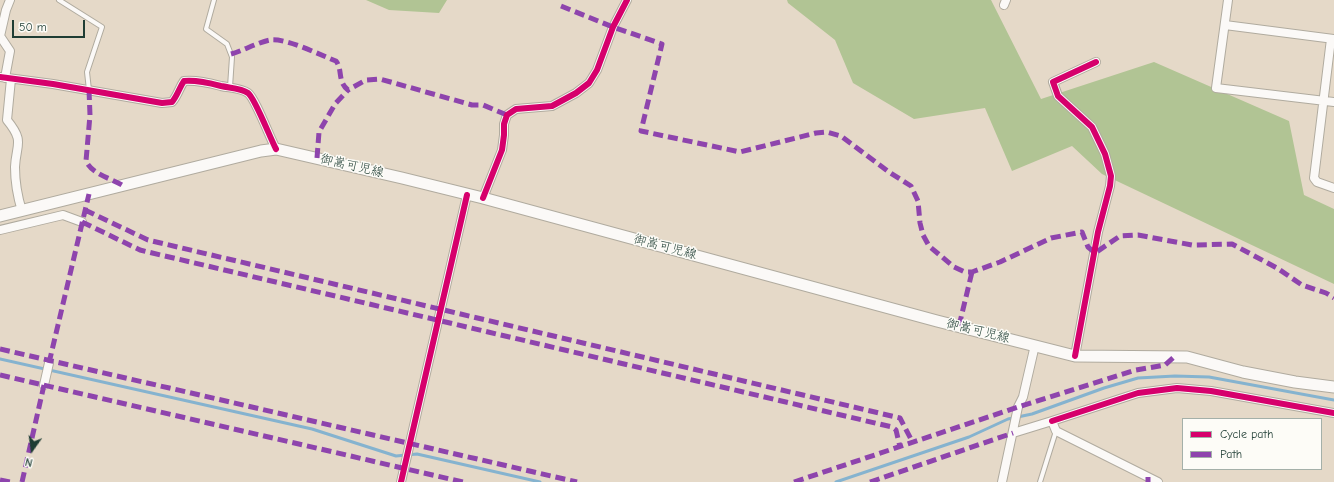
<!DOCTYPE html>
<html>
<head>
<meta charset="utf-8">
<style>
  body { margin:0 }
  #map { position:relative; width:1334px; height:482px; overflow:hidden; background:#e5d9c8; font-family:"Comic Neue",sans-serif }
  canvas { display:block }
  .legend { position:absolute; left:1182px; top:418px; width:140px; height:52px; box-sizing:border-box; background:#fdfcf7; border:1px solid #a4b0a9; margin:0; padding:5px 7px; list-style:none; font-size:12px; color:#1f3d34 }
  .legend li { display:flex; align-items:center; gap:8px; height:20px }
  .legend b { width:20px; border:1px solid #a4b0a9 }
  .north { position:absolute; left:12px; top:430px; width:40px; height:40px; -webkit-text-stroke:3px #fdfcf7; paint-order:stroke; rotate:194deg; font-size:11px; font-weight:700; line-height:16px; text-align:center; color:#1f3d34 }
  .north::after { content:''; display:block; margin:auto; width:14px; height:18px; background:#1f3d34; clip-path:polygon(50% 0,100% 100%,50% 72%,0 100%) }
  .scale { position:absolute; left:12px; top:20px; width:73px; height:18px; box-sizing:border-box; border:2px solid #1f3d34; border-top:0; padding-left:5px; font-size:12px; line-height:14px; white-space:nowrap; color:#1f3d34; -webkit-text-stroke:3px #fdfcf7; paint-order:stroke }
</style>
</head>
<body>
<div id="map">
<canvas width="1334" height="482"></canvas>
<ul class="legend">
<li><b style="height:5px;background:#d6006c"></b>Cycle path</li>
<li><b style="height:5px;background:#8e44ad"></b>Path</li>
</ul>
<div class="north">N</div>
<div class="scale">50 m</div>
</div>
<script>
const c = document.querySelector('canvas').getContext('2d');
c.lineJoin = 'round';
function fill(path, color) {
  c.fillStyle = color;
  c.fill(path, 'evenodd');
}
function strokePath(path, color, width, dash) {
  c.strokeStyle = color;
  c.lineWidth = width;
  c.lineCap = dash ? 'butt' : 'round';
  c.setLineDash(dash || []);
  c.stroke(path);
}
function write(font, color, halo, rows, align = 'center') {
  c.font = font + ' "Comic Neue","Klee One",sans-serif';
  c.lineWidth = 3;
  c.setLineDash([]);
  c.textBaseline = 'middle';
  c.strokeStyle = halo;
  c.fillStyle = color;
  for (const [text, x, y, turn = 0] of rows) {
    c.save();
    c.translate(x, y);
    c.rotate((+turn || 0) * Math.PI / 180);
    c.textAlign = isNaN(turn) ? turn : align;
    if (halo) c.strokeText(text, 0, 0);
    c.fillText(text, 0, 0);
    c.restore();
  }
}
fill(new Path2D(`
  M366,0H447L439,13L389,10Z
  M787,0H991L1041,99L1154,62L1289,121L1304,195L1334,209V284L1102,174L1072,146L1012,171L985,108L914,119L853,83L835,40L788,3Z`), '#b1c494');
strokePath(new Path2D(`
  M0,359L312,429L396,456L417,454L540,482
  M836,482L969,437L1008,419L1032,414L1104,388L1138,378L1175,376L1209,377L1334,400`), '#85b3cf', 3);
const service = new Path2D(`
  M59,0L102,27L87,72L89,90
  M214,0L206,29L227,44L232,57L230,87
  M1040,482L1056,431`);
const minor = new Path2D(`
  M1228,0L1216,88L1334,102
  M1004,5L1006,0
  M1225,25L1334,39
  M1331,39L1314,178L1317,182L1334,188
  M0,77L53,84L162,103L172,102C178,95 179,88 184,81C197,80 209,83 221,86C230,88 241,88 248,93C255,98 270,138 276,149
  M5,78L10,51L0,36L6,10L10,0
  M11,79L7,120C25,142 16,144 15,167C15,184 17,195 22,211
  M483,198L502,150L504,135V124L507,115L516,109L552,106L576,93L589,83L597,70L613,27L627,0
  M0,230L63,215L82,222
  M1075,356L1098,232L1110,186L1111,176L1105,154L1092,127L1058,96L1053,82L1096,62
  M44,385L49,363
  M1052,421L1138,393L1177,388L1211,391L1334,413
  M1013,433L1052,421L1056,431L1158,482
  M401,482L467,195
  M1002,482L1018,407L1023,397L1035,345`);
const secondary = new Path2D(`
  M0,216L261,151L276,149L402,178L483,198L937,321L1075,356L1187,357L1243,372L1295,382L1334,387`);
strokePath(service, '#b0ab9f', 6);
strokePath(minor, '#b0ab9f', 10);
strokePath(secondary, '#b0ab9f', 13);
strokePath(service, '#fbf9f7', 4);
strokePath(minor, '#fbf9f7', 8);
strokePath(secondary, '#fbf9f7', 11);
strokePath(new Path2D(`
  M561,6L613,27L662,44L641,131L740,152L816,133L827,132L841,136L889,172L911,186L918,201L920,223L923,235L929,246L954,267L965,272H972L1000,262L1051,238L1082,232L1088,247L1095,253L1120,236L1138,235L1192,245L1232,244L1277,268L1302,285L1326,293L1334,298
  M231,54C242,51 259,42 270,40C287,38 320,55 336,61C343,70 337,81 348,90L366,80L380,79L472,105H483L507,115
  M89,90L90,115L86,161C92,174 110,178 122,185
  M317,158L319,132L335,104L348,90
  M85,210L148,240L900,418L913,443
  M82,222L140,250L148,252L892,427L896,430L900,447
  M959,326L972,272
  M0,349L577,482
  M49,363L89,194
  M0,375L463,482
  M0,480L10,482
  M22,482L44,385
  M794,482L1018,407L1136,370L1165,365L1174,357
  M870,482L1013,433
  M1148,482V477`), '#8e44ad', 5, [10, 5]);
strokePath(new Path2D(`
  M0,77L53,84L162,103L172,102C178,95 179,88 184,81C197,80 209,83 221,86C230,88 241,88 248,93C255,98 270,138 276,149
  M483,198L502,150L504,135V124L507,115L516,109L552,106L576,93L589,83L597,70L613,27L627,0
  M1075,356L1098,232L1110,186L1111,176L1105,154L1092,127L1058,96L1053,82L1096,62
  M1052,421L1138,393L1177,388L1211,391L1334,413
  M401,482L467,195`), '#d6006c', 6);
write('13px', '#1f3d34', '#fdfcf7', [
  ["御嵩可児線",352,166,13],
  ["御嵩可児線",665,247,15],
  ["御嵩可児線",978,331,14]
]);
</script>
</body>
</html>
